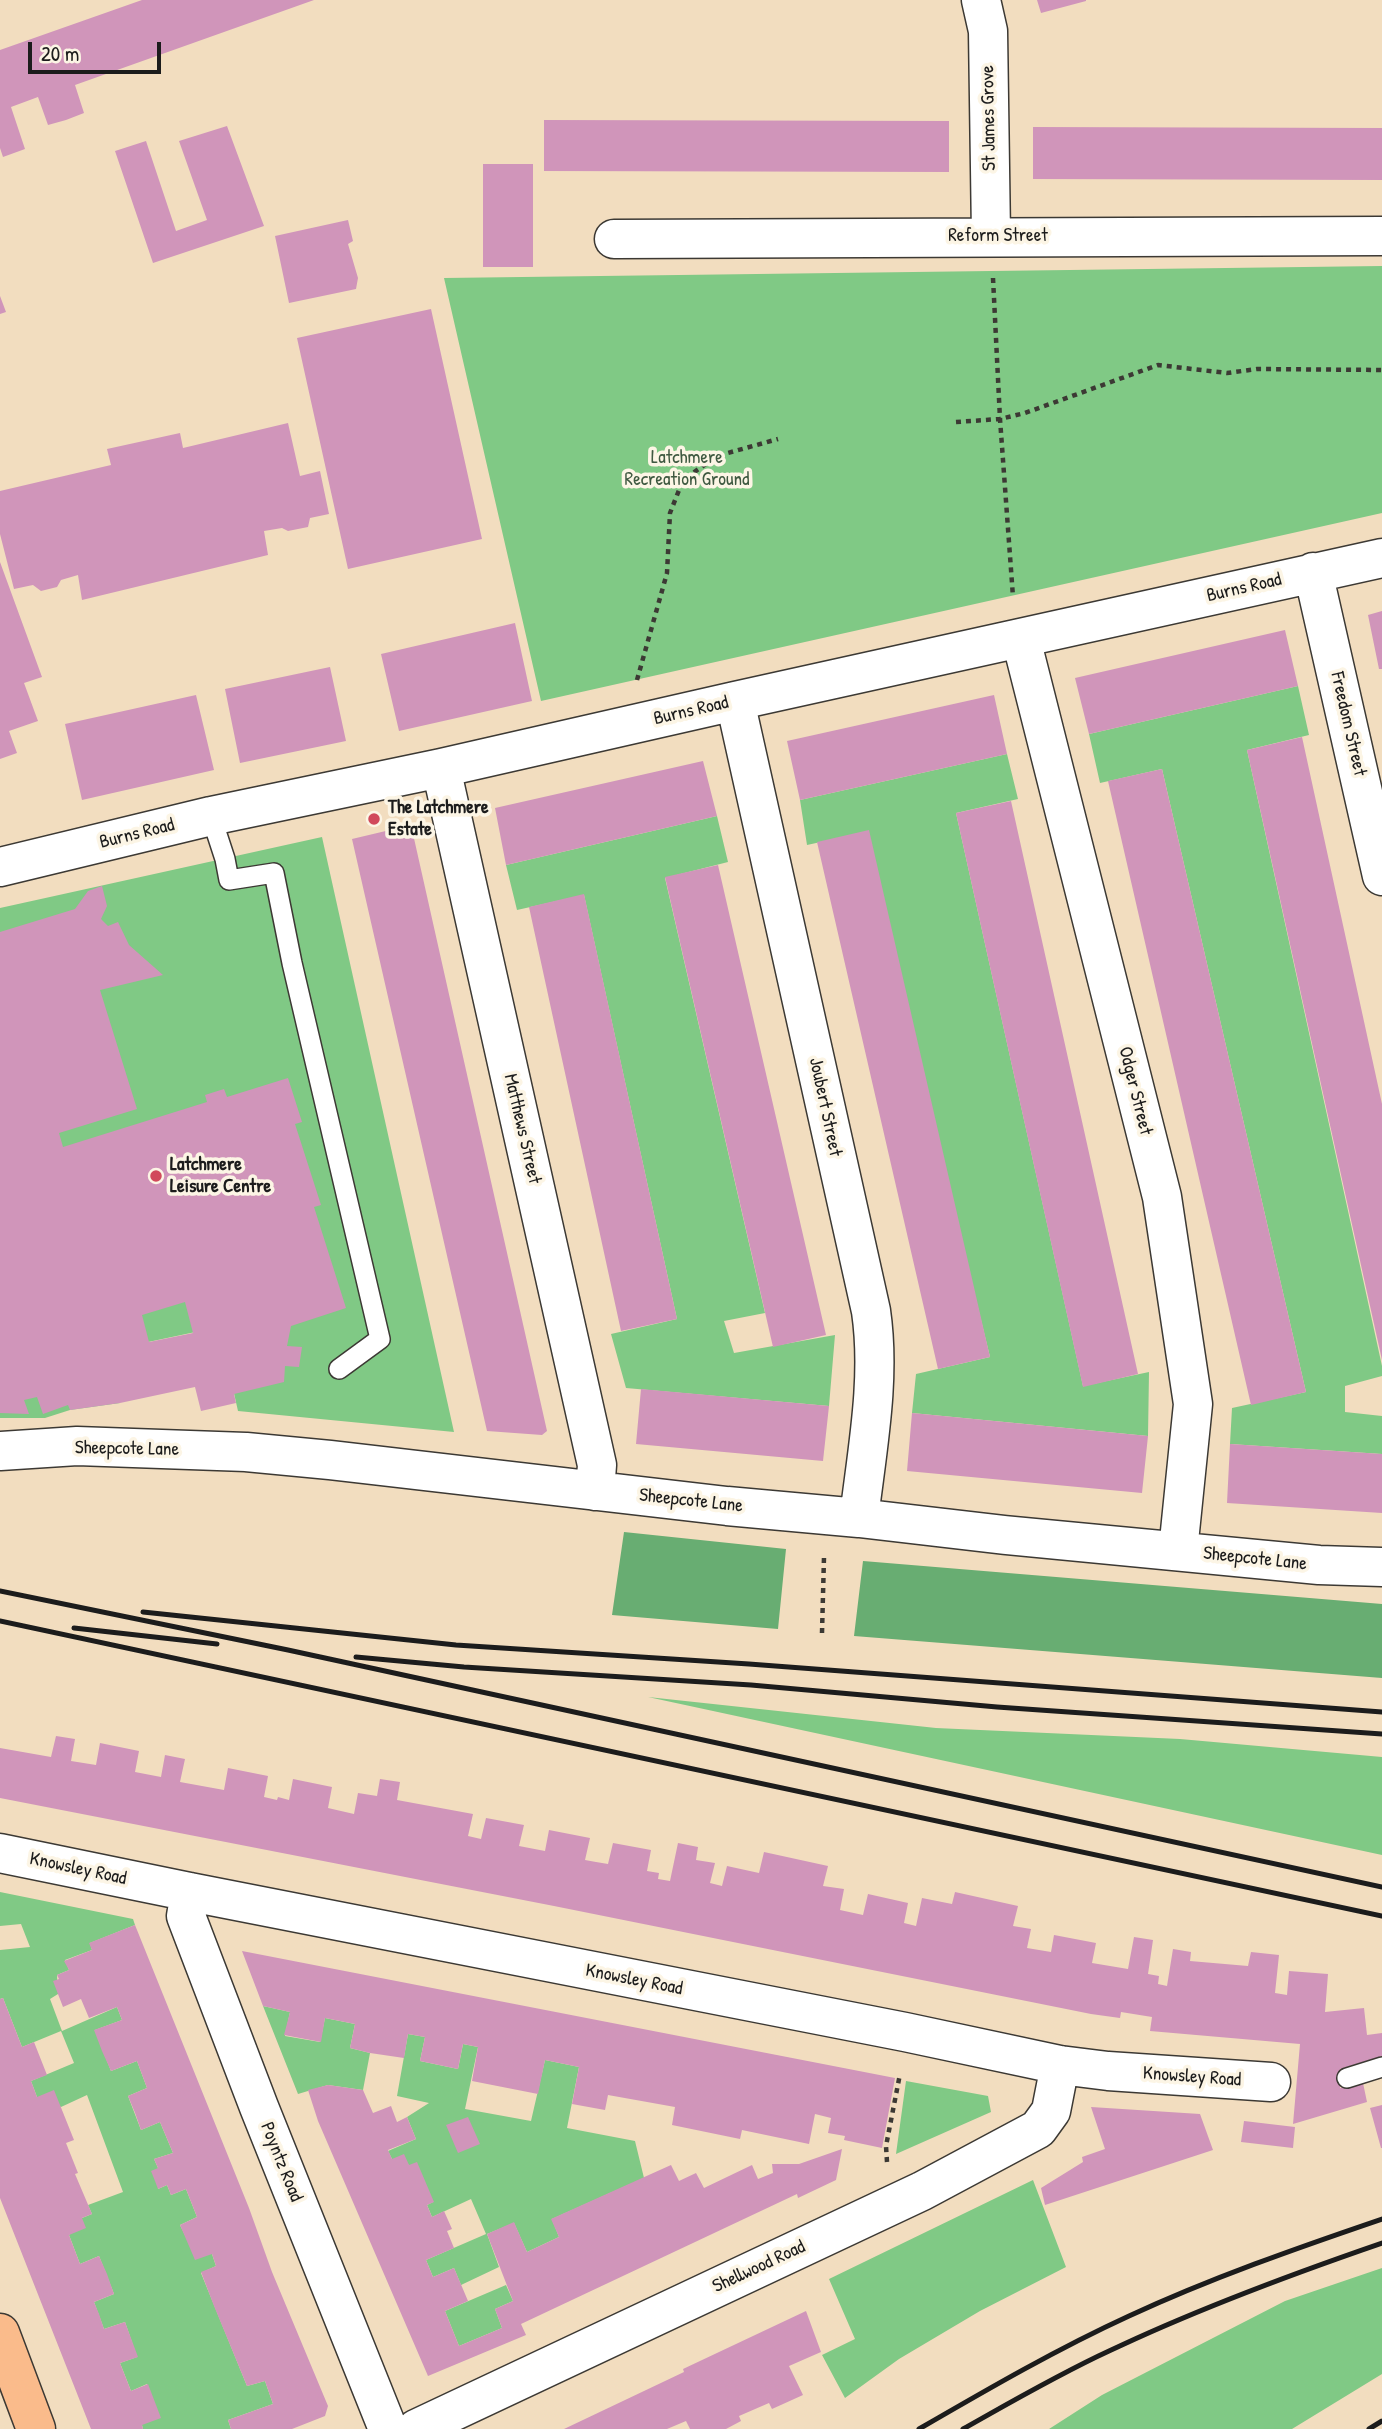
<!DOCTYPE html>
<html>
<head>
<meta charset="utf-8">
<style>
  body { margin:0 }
  #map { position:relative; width:1382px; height:2429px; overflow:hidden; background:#f2ddbf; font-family:"Patrick Hand",sans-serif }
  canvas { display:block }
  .scale { position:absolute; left:28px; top:42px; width:133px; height:32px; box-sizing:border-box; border:4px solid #1c1c1c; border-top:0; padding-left:9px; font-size:21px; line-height:24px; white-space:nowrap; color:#1c1c1c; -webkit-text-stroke:5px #fcf5e5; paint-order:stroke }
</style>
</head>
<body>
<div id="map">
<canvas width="1382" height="2429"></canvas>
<div class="scale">20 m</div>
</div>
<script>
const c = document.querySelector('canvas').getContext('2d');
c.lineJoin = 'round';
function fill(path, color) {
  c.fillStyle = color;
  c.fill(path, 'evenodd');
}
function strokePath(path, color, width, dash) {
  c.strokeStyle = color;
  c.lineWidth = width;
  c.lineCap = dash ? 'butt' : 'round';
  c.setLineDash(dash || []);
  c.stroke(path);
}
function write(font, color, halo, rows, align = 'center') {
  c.font = font + ' "Patrick Hand",sans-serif';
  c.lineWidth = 7;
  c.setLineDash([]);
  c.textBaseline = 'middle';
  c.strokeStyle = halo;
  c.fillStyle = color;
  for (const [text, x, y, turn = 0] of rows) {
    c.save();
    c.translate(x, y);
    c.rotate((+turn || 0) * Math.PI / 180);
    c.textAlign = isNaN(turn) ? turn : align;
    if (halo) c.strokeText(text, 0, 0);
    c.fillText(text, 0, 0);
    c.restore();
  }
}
fill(new Path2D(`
  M1382,266V513L541,701L444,278Z
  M1298,686L1309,735L1247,750L1382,1366V1376L1345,1386V1412L1382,1416V1454L1230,1444L1232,1408L1306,1392L1162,769L1100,783L1089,734Z
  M1007,754L1018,799L956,813L1083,1386L1149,1372L1148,1436L912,1413L916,1374L990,1357L862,833L807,845L800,800Z
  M717,816L728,862L665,878L765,1313L724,1321L734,1353L835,1335L829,1406L626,1388L611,1334L677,1319L584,895L517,910L506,865Z
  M322,837L454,1432L238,1411L219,1327L134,1345L107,1343L120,1403L70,1410L45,1418H0V908Z
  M648,1697L936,1728L1180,1739L1382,1757V1855Z
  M0,1892L133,1919L135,1925L90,1943L92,1950L65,1960L69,1970L57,1975L58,1994L50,1999L62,2031L117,2007L122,2020L95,2030L111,2071L137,2061L147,2088L128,2096L141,2130L160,2122L173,2153L154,2159L158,2168V2189L167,2185L171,2195L186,2189L197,2217L180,2225L188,2241L212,2254L216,2266L201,2273L247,2386L265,2381L273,2404L228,2420L231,2429H143L142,2425L147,2384L131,2391L120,2363L137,2357L125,2322L104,2329L94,2302L114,2294L99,2256L80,2264L69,2235L82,2218L92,2214L88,2205L123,2192L87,2095L61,2107L37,2097L31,2081L74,2063L61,2031L22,2047L3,1998L0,1999V1950L30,1947L21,1924L0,1926Z
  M263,2006L290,2012L285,2036L320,2042L325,2018L355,2024L350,2048L370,2053L363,2090L328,2085L298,2094Z
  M408,2034L425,2037L420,2061L458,2069L463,2044L478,2047L465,2109L531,2121L545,2060L579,2067L567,2128L635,2141L644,2178L552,2219L559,2237L527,2252L514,2223L487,2234L499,2267L461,2285L454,2268L433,2277L426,2260L486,2234L471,2199L432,2217L427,2205L433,2202L409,2165L392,2159L388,2151L416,2139L407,2117L429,2103L397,2096Z
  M906,2081L988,2096L991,2112L896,2154Z
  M1033,2180L1066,2267L980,2311L899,2359L845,2398L822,2355L855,2339L829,2279Z
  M1382,2268V2374L1292,2429H1049L1102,2395L1285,2301Z
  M506,2285L513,2301L495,2309L502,2328L459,2346L445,2311Z`), '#80c985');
fill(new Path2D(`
  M624,1532L786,1549L778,1629L612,1615Z
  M863,1561L1382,1604V1678L854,1636Z`), '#68ad72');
fill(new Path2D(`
  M142,0H314L75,85L84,113L66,120L48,125L38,97L11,107L25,149L3,157L0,148V50Z
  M1037,0H1086V1L1041,13Z
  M544,120L949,121V172L544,171Z
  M227,126L264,226L153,263L115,151L146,141L176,231L207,220L179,141Z
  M1033,127L1382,128V180L1033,179Z
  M483,164H533V267H483Z
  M348,220L353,241L348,244L358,278L356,289L289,303L275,236Z
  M0,296L6,312L0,314Z
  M431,309L482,539L348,569L297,338Z
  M288,423L300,476L320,471L329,514L310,518L308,527L288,531L282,528L264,531L268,555L82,600L78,575L61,580L57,587L41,591L33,585L14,589L0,534V491L111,465L107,449L180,433L183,448Z
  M0,562L42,677L24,683L38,721L9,731L17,753L0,759Z
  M1382,611V669H1379L1368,615Z
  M515,623L532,701L399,731L381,654Z
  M1285,630L1298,686L1089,734L1075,678Z
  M330,667L346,741L240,763L225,689Z
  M196,695L214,770L82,800L65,724Z
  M994,695L1007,754L800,800L787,741Z
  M1302,737L1382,1104V1360L1247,750Z
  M703,761L717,816L506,865L495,808Z
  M1162,769L1306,1392L1251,1405L1108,781Z
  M1011,801L1138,1374L1083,1387L956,813Z
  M411,825L547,1431L542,1435L487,1431L352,839Z
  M869,830L990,1357L938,1369L817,842Z
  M718,865L826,1335L773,1347L665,877Z
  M102,886L107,906L101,919L108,926L118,922L129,945L163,975L100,990L137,1109L59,1133L63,1147L207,1102L205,1095L224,1089L227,1097L288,1078L302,1122L295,1124L321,1205L314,1207L346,1308L291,1326L287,1346L302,1347L299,1367L285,1366L284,1382L234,1394L236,1403L201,1411L195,1387L120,1403L70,1410L68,1405L43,1414L37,1397L24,1400L29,1414L0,1413V932L75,909L88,891ZM185,1302L193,1333L149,1342L142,1315Z
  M584,894L677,1319L621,1331L529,907Z
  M641,1389L829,1406L823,1461L636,1444Z
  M912,1413L1148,1436L1142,1493L907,1471Z
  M1230,1444L1382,1454V1513L1227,1503Z
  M56,1736L75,1739L71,1761L96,1765L100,1743L139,1751L135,1772L161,1777L165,1755L185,1759L180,1782L224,1790L228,1768L268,1776L264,1797L277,1800L278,1797L289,1800L293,1779L332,1787L328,1808L354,1814L358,1793L377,1796L380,1779L400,1782L397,1800L473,1814L468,1836L481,1839L486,1818L524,1825L519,1846L545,1851L549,1830L590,1838L585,1860L596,1862L608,1864L613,1843L651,1850L647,1871L659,1873L658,1879L670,1881L678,1843L698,1847L696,1860L715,1863L710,1883L722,1886L727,1866L759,1873L764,1852L828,1866L823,1886L844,1889L840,1910L863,1915L868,1894L908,1903L904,1923L916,1926L922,1898L952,1904L955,1892L1018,1906L1013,1926L1031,1929L1027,1948L1051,1952L1054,1935L1096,1943L1092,1963L1128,1969L1134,1937L1153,1940L1148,1974L1159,1976L1158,1984L1167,1986L1173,1949L1191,1952L1190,1961L1248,1966L1251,1952L1279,1955L1275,1993L1287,1995L1289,1971L1328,1974L1325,2012L1364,2008L1367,2035L1382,2033V2056L1340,2069V2088L1363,2083L1367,2102L1293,2124L1300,2044L1150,2031L1152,2017L1121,2012L1120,2018L1091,2014L554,1906L0,1798V1748L51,1757Z
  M135,1925L249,2208L272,2272L328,2406L325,2416L292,2429H231L228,2420L273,2404L265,2381L247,2386L214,2306L201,2272L216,2266L212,2254L195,2260L180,2225L197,2217L186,2189L171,2195L167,2185L158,2189L155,2181L151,2171L158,2168L154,2159L173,2153L160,2122L141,2130L135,2113L128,2096L147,2088L137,2061L111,2071L102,2051L94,2030L122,2020L117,2007L89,2018L81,1999L63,2007L53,1981L59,1979L57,1975L69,1970L64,1961L92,1950L89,1943Z
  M242,1951L895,2078L882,2148L844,2140L845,2136L828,2133L831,2118L815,2114L809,2144L742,2130L740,2139L672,2125L675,2107L608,2095L605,2110L572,2104L579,2067L545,2060L538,2094L472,2081L478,2047L463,2044L458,2069L420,2061L425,2037L408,2034L404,2058L370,2053L350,2048L355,2024L325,2018L321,2042L284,2035L290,2012L263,2006Z
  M3,1998L22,2047L34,2042L47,2075L31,2081L37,2097L54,2090L74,2140L66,2143L78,2173L75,2174L92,2214L82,2218L86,2228L69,2235L80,2264L99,2256L107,2274L114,2294L94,2302L99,2314L104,2329L125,2322L138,2357L120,2363L131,2391L148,2384L161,2418L142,2425L143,2429H91L0,2198V1999Z
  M328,2085L363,2090L373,2113L391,2106L397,2122L407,2117L416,2139L388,2150L392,2159L404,2154L409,2165L417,2162L434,2202L427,2205L432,2217L444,2211L452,2229L447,2231L454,2248L426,2260L433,2277L454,2268L468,2301L445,2311L459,2346L502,2328L495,2309L513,2301L487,2234L514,2222L527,2252L559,2237L551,2219L671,2165L679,2181L696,2173L704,2188L752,2165L758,2179L773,2173L772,2164H799L842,2149L836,2180L798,2198L797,2194L521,2324L526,2335L428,2376L318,2121L308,2090Z
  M1382,2105V2148H1381L1370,2108Z
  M1091,2107L1200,2114L1213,2150L1045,2205L1041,2188L1083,2162L1082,2157L1105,2149Z
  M468,2117L480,2144L458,2153L446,2125Z
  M1244,2121L1295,2127L1293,2148L1241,2142Z
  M806,2311L821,2352L789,2366L803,2395L772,2409L769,2403L739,2416L741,2421L726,2429H690L686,2421L667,2429H564L684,2372L683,2369Z`), '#d095ba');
const service = new Path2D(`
  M211,816L225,859L229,880L274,873L292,963L380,1339L339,1369
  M1347,2078L1382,2067`);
const minor = new Path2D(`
  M981,0L988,31L991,236
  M614,239L1382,236
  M1313,572L1382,876
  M1021,639L1162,1197L1193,1404L1178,1551
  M735,701L871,1311C881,1379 867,1450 859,1518
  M441,768L597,1465L595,1491
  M0,867L211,816L441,768L735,701L1382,558
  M0,1451L77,1446L246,1452L330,1460L727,1506L859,1518L1005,1535L1319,1565L1382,1567
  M0,1853L190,1892L905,2032L1060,2065L1108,2071L1271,2082
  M190,1892L186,1916L259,2107L388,2429
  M416,2429L922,2191L1038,2129L1051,2111L1060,2065`);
const trunk = new Path2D(`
  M0,2333L36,2429`);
strokePath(service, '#3c3934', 22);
strokePath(minor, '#3c3934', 41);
strokePath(trunk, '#3c3934', 41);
strokePath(new Path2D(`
  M993,278L1000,419L1013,597
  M956,422L1000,419L1025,413L1158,365L1227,373L1257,369L1382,370
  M637,680L667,573L670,513L683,480L717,456L778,439
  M822,1633L824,1557
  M887,2162L886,2146L900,2074`), '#3c3934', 4.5, [5, 5]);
strokePath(service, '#fff', 19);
strokePath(minor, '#fff', 38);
strokePath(trunk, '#fabb8b', 38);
strokePath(new Path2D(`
  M0,1591L288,1650L1382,1887
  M143,1612L456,1645L749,1664L1382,1712
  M0,1621L1382,1916
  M74,1628L217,1644
  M356,1657L464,1667L751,1685L997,1707L1382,1734
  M919,2429C988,2389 1057,2349 1129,2316C1211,2278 1297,2248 1382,2219
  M963,2429C1011,2402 1059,2374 1109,2351C1197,2309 1289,2275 1382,2243
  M1369,2429L1382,2421`), '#1c1c1c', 5);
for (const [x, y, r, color] of [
  [374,819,7,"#d1495b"],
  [156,1176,7,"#d1495b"]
]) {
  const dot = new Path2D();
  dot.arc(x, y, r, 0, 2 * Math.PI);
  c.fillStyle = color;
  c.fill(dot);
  strokePath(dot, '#fcf5e5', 2.5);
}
write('19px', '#1c1c1c', '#fcf5e5', [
  ["St James Grove",989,118,-91],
  ["Reform Street",998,236],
  ["Burns Road",1244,588,-13],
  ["Burns Road",691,711,-13],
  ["Freedom Street",1348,724,77],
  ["Burns Road",137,834,-14],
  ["Odger Street",1135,1091,76],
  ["Joubert Street",825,1107,78],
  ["Matthews Street",522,1129,77],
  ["Sheepcote Lane",127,1449,1],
  ["Sheepcote Lane",691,1501,6],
  ["Sheepcote Lane",1255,1559,6],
  ["Knowsley Road",78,1869,12],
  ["Knowsley Road",634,1980,11],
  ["Knowsley Road",1192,2077,4],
  ["Poyntz Road",281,2162,68],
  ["Shellwood Road",759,2267,-25]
]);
write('19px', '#3f5941', '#fcf5e5', [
  ["Latchmere",687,458],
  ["Recreation Ground",687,480]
]);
write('bold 19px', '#1c1c1c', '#fcf5e5', [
  ["The Latchmere",388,808],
  ["Estate",388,830],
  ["Latchmere",170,1165],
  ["Leisure Centre",170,1187]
], 'left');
</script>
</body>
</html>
